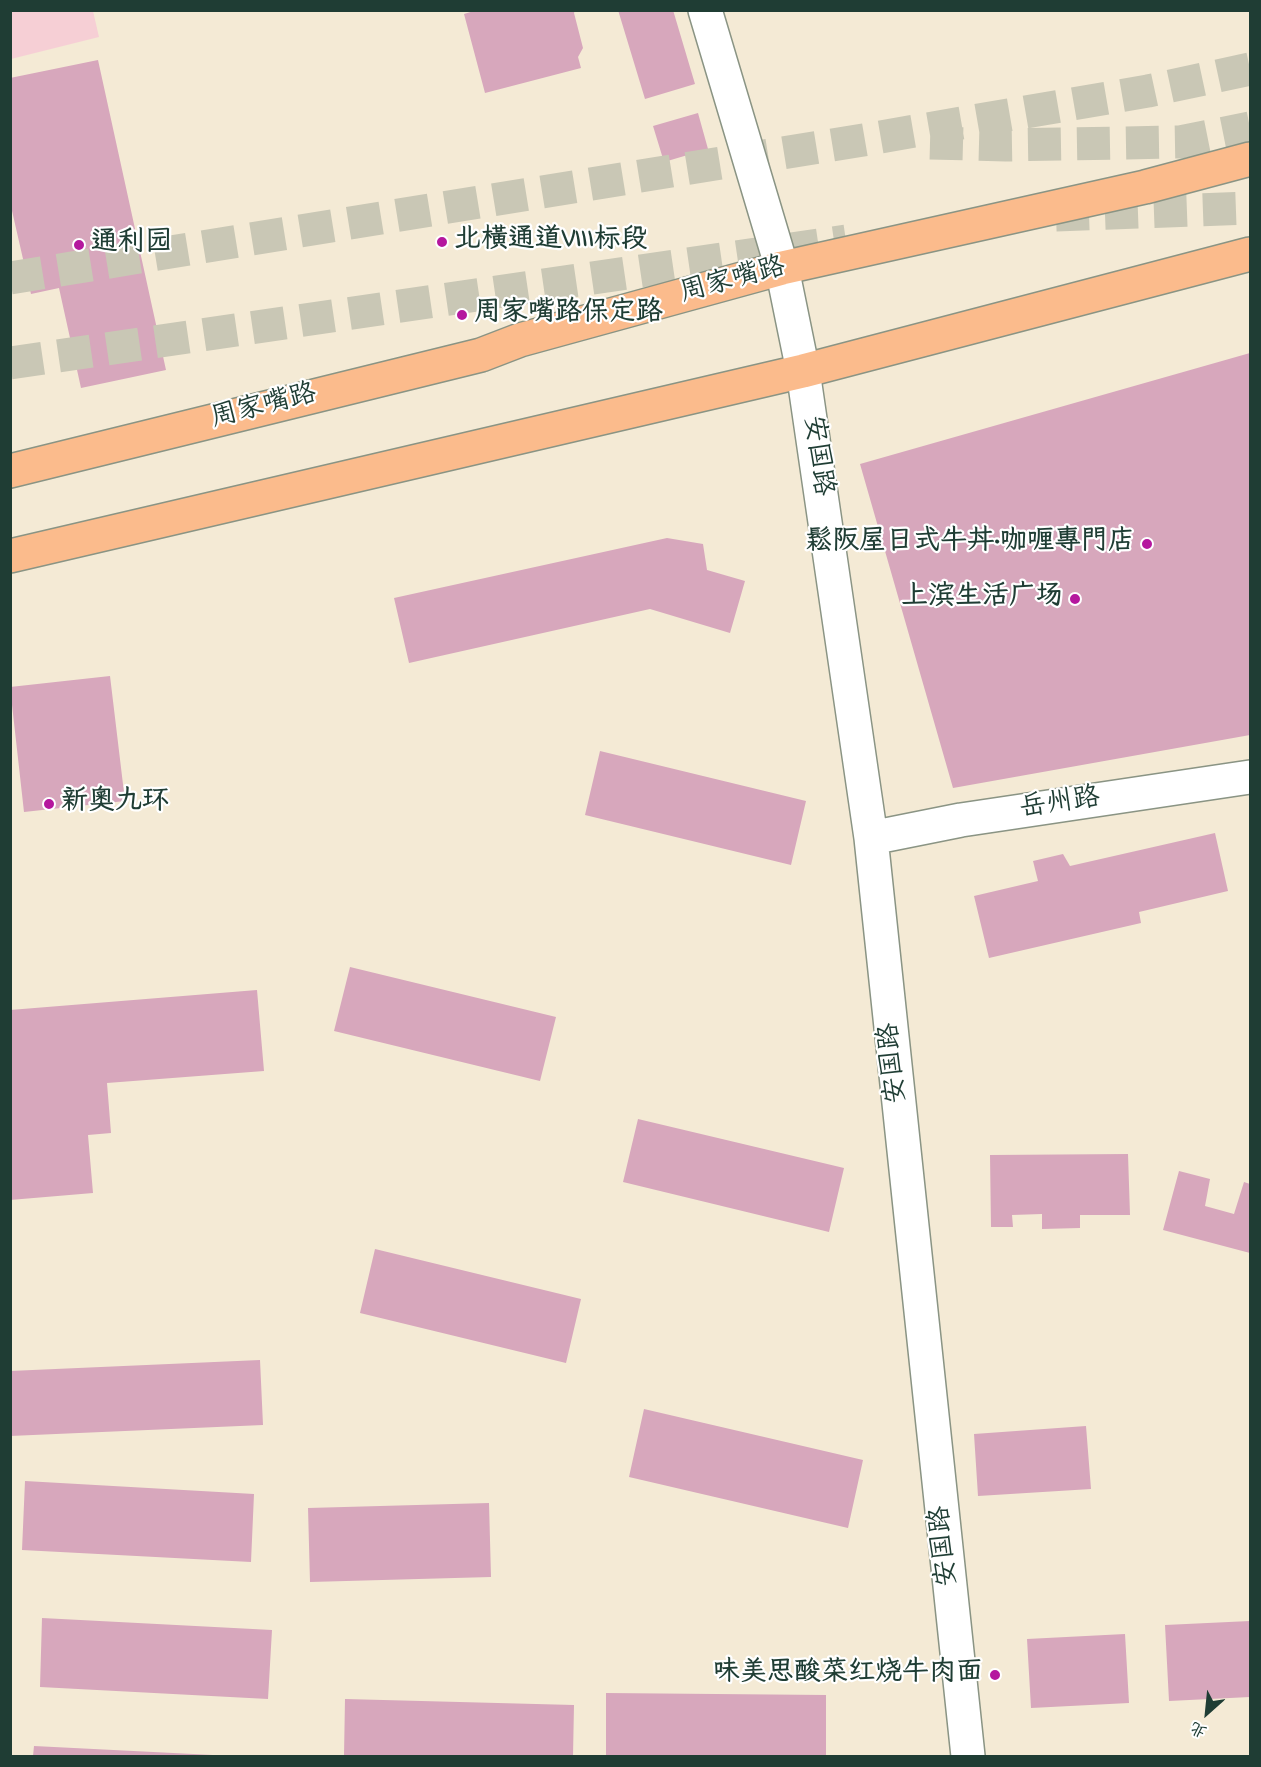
<!DOCTYPE html>
<html>
<head>
<meta charset="utf-8">
<style>
  body { margin:0 }
  #map { position:relative; width:1261px; height:1767px; overflow:hidden; background:#f4ead5; font-family:"Indie Flower","LXGW WenKai TC",sans-serif }
  canvas { display:block }
  .frame { position:absolute; inset:0; border:12px solid #1f3d34; pointer-events:none }
  .north { position:absolute; left:1177px; top:1683px; width:60px; height:60px; -webkit-text-stroke:4px #fff; paint-order:stroke; rotate:207deg; font-size:16px; font-weight:700; line-height:24px; text-align:center; color:#1f3d34 }
  .north::after { content:''; display:block; margin:auto; width:21px; height:27px; background:#1f3d34; clip-path:polygon(50% 0,100% 100%,50% 72%,0 100%) }
</style>
</head>
<body>
<div id="map">
<canvas width="1261" height="1767"></canvas>
<div class="frame"></div>
<div class="north">北</div>
</div>
<script>
const c = document.querySelector('canvas').getContext('2d');
c.lineJoin = 'round';
function fill(path, color) {
  c.fillStyle = color;
  c.fill(path, 'evenodd');
}
function strokePath(path, color, width, dash) {
  c.strokeStyle = color;
  c.lineWidth = width;
  c.lineCap = dash ? 'butt' : 'round';
  c.setLineDash(dash || []);
  c.stroke(path);
}
function write(font, color, halo, rows, align = 'center') {
  c.font = font + ' "Indie Flower","LXGW WenKai TC",sans-serif';
  c.lineWidth = 4.5;
  c.setLineDash([]);
  c.textBaseline = 'middle';
  c.strokeStyle = halo;
  c.fillStyle = color;
  for (const [text, x, y, turn = 0] of rows) {
    c.save();
    c.translate(x, y);
    c.rotate((+turn || 0) * Math.PI / 180);
    c.textAlign = isNaN(turn) ? turn : align;
    if (halo) c.strokeText(text, 0, 0);
    c.fillText(text, 0, 0);
    c.restore();
  }
}
fill(new Path2D(`
  M10,11H93L99,37L11,59Z`), '#f6cfd5');
fill(new Path2D(`
  M477,10H575L574,13L583,48L578,57L581,68L485,93L464,14Z
  M618,10H673L695,84L645,99Z
  M98,60L166,370L81,388L59,288L31,294L10,202V78Z
  M698,113L708,149L664,162L653,126Z
  M1250,353V735L953,788L860,464Z
  M667,538L703,544L707,570L745,581L730,633L650,609L409,663L394,598Z
  M110,676L125,801L24,812L10,687Z
  M600,751L806,801L791,865L585,815Z
  M1215,833L1228,891L1139,912L1141,923L989,958L974,896L1038,881L1033,861L1063,854L1070,866Z
  M350,967L556,1017L540,1081L334,1031Z
  M257,990L264,1071L107,1083L111,1133L88,1135L93,1193L10,1200V1010Z
  M638,1119L844,1168L829,1232L623,1182Z
  M1128,1154L1130,1215H1080V1228L1042,1229V1214L1012,1215L1013,1227H991L990,1155Z
  M1179,1171L1210,1179L1205,1206L1234,1214L1244,1182L1250,1184V1253L1163,1230Z
  M375,1249L581,1299L566,1363L360,1313Z
  M260,1360L263,1425L10,1436V1371Z
  M644,1409L863,1460L848,1528L629,1477Z
  M1086,1426L1091,1489L978,1496L974,1434Z
  M25,1481L254,1494L251,1562L22,1550Z
  M489,1503L491,1577L310,1582L308,1508Z
  M42,1618L272,1630L268,1699L40,1687Z
  M1250,1621V1697L1169,1701L1165,1625Z
  M1125,1634L1129,1703L1031,1708L1027,1639Z
  M606,1693L826,1695V1756H606Z
  M345,1699L574,1705L573,1756H344Z
  M34,1746L213,1755V1756H33Z`), '#d7a7bc');
strokePath(new Path2D(`
  M930,143L1006,145L1180,142L1250,128
  M1056,215L1250,208
  M10,278L857,141L1148,91L1250,69
  M10,363L846,241`), '#c9c7b5', 33, [33, 16]);
const minor = new Path2D(`
  M705,10L782,268L803,371L871,838L968,1756
  M871,838L961,820L1250,777`);
const major = new Path2D(`
  M10,471L481,355L520,340L782,268L1145,187L1250,159
  M10,556L803,371L1250,254`);
strokePath(minor, '#8a9484', 36);
strokePath(major, '#8a9484', 36);
strokePath(minor, '#fff', 33);
strokePath(major, '#fbbb8c', 33);
for (const [x, y, r, color] of [
  [442,242,6,"#b5179e"],
  [79,245,6,"#b5179e"],
  [462,315,6,"#b5179e"],
  [1147,544,6,"#b5179e"],
  [1075,599,6,"#b5179e"],
  [49,804,6,"#b5179e"],
  [995,1675,6,"#b5179e"]
]) {
  const dot = new Path2D();
  dot.arc(x, y, r, 0, 2 * Math.PI);
  c.fillStyle = color;
  c.fill(dot);
  strokePath(dot, '#fff', 2);
}
write('bold 27px', '#1f3d34', '#fff', [
  ["北横通道VIII标段",454,242],
  ["通利园",91,245],
  ["周家嘴路保定路",474,315],
  ["鬆阪屋日式牛丼·咖喱專門店",1135,544,"right"],
  ["上滨生活广场",1063,599,"right"],
  ["新奥九环",61,804],
  ["味美思酸菜红烧牛肉面",983,1675,"right"]
], 'left');
write('27px', '#1f3d34', '#fff', [
  ["周家嘴路",733,282,-15],
  ["周家嘴路",264,408,-14],
  ["安国路",816,456,82],
  ["岳州路",1060,805,-8],
  ["安国路",895,1063,-96],
  ["安国路",946,1546,-96]
]);
</script>
</body>
</html>
